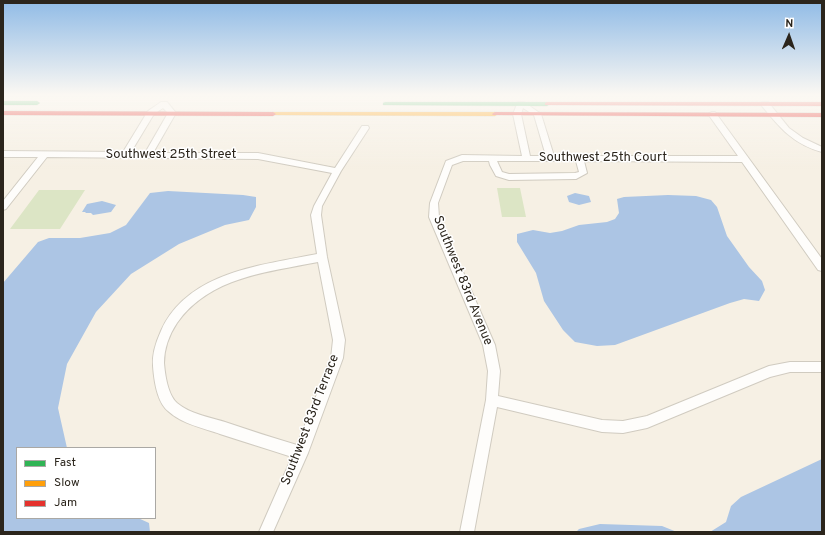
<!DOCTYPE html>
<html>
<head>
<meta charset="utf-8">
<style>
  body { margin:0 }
  #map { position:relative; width:825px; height:535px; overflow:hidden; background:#f6f0e4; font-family:Overpass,sans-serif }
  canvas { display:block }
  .frame { position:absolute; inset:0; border:4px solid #2b251c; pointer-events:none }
  .legend { position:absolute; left:16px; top:447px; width:140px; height:72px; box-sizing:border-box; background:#fff; border:1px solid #aaa8a4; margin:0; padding:5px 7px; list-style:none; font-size:12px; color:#2b251c }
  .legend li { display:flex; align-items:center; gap:8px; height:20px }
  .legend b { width:20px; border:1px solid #aaa8a4 }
  .north { position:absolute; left:769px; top:16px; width:40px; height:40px; -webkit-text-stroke:3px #fff; paint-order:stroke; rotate:2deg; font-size:11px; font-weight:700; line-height:16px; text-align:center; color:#2b251c }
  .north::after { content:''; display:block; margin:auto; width:14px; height:18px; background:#2b251c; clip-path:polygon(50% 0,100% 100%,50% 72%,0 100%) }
</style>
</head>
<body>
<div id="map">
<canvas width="825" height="535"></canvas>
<div class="frame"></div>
<ul class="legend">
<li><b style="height:5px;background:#30b455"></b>Fast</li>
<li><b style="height:5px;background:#ff9f0a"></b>Slow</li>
<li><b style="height:5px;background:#e5322d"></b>Jam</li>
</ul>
<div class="north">N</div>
</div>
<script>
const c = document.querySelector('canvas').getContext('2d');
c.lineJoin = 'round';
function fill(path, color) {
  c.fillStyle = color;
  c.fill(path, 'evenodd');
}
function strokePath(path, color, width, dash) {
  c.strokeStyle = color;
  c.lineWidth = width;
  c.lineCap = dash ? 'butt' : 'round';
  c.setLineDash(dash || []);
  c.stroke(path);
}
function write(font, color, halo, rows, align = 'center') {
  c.font = font + ' Overpass,sans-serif';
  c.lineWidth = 3;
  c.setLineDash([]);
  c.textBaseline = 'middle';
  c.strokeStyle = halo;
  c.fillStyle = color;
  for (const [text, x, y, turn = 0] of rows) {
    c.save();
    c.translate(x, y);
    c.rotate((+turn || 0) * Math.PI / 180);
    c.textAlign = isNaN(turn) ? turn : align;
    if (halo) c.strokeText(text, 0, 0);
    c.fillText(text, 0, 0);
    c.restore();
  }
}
fill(new Path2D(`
  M497,188H520L526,217H502Z
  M39,190H85L60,229H10Z`), '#dce5c5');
fill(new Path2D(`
  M168,191L243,195L256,197V207L249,220L225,225L179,244L131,274L96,312L67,364L58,408L67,448H17V518H138L149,523L150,532H3V283L38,242L49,238H80L110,233L126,225L150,193Z
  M575,193L589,196L591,202L579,205L569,202L567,196Z
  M668,195L696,196L711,200L717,207L727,236L749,267L762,281L765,290L759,301L744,299L730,303L615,345L597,346L575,342L563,330L544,301L536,273L517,242V234L533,230L550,233L562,231L579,225L607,222L615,219L619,213L617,199L624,197Z
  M102,201L116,205L111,212L93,215L91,213H85L86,212H82L87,204Z
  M822,459V532H710L726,522L731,506L741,497Z
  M600,524L662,526L677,532H576L579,529Z`), '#acc5e4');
const street = new Path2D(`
  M161,102H167L176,113L153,153H258L335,168L362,126H368L369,128L341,171L322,206L321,215L327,257L345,340L343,358L308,453L273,532H259L292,457C268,449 244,442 220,434C203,428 182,424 168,411C157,402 154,380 153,366C152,354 156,342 161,331C187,272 262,265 317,254L311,215L314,206L332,173L258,159L47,157L6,209L3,210V201L38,157H3V151L123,152L148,111ZM163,108L168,113L145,153L131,152L154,114ZM318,262L333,340L331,358L297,445C273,438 249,430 225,422C209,417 190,414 177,403C168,395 165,375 164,363C164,349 169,335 177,323C209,277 268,272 318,262Z
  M518,102H524L541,114L554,156H738L708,114L712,112H715L822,259V271L818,270L742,162L584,161L587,173L576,179L509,180L496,176L490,165L489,161H463L452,165L438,203L439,217L495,345L500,371L498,396L602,420L623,421L647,416L769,366L790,362H822V372H790L770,377L647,428L623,433L602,432L497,407L474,532H460L486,400L488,371L483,345L429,217L430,203L446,161L462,155L522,156L513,114ZM523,108L534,115L546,156H530L521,114ZM497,161H576L579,172L575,173L509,174L502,172Z
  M762,102H768L789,128L803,138L822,147V152C793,144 780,128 762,106Z`);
const fast = new Path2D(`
  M3,101H37L40,103L37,105H3Z
  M385,102H547L550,104L547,106L383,105V103Z`);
const slow = new Path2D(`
  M273,112H495L498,114L495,116L271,115L270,114Z`);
const jam = new Path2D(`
  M547,102H822V106L545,105V103Z
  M3,111L273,112L276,114L273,116L3,115Z
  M495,112L822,113V117L493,115L492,114Z`);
strokePath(street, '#d0cbc0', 2);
strokePath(fast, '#d0cbc0', 1);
strokePath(slow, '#d0cbc0', 1);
strokePath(jam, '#d0cbc0', 1);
fill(street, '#fefdfb');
fill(fast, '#30b455');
fill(slow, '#ff9f0a');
fill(jam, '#e5322d');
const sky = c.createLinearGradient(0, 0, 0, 169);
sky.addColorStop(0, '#90bbe6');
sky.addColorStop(0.56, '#fbf8f3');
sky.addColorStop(1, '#fbf8f300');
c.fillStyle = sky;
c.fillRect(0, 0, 825, 169);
write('13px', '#2b251c', '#fff', [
  ["Southwest 25th Street",171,155],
  ["Southwest 25th Court",603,158],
  ["Southwest 83rd Avenue",462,281,68],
  ["Southwest 83rd Terrace",311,420,-69]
]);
</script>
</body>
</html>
